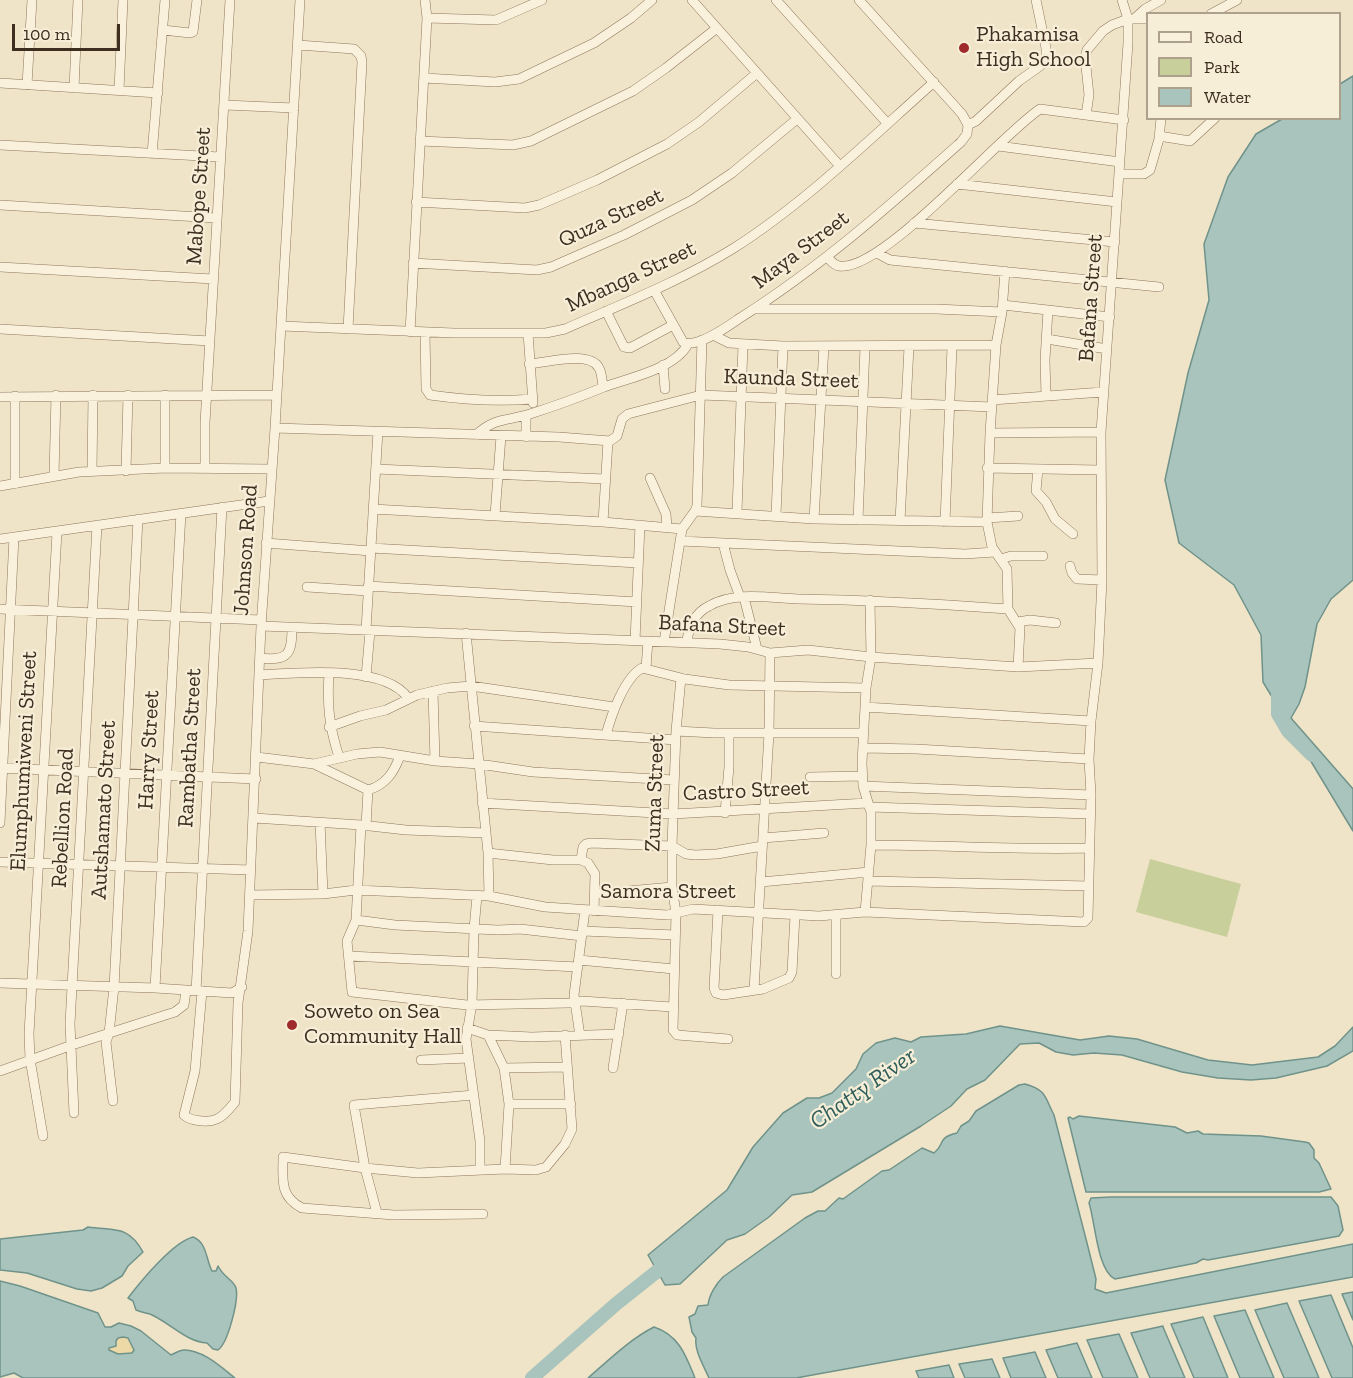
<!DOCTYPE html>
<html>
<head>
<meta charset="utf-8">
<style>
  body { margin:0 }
  #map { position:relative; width:1353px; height:1378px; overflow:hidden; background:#f0e4c8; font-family:"Zilla Slab",serif }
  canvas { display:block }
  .legend { position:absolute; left:1146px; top:12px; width:195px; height:108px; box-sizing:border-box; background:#f7eed8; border:2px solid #ada18e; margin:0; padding:8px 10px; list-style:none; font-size:18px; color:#3d2e20 }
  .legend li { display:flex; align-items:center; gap:12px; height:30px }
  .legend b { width:30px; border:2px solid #ada18e }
  .scale { position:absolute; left:12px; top:24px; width:108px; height:27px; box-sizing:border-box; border:3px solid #3d2e20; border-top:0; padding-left:8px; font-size:18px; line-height:21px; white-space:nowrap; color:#3d2e20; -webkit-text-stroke:4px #f7eed8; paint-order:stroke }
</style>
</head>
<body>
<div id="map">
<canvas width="1353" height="1378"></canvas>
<ul class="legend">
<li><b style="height:8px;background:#faf1dc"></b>Road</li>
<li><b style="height:16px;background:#c9cf9b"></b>Park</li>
<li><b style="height:16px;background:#a9c4bc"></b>Water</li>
</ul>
<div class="scale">100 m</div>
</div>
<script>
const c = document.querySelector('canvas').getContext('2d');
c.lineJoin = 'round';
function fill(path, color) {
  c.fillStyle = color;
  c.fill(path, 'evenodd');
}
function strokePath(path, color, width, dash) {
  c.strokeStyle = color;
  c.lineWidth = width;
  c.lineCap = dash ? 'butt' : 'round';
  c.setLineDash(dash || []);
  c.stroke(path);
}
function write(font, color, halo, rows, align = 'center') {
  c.font = font + ' "Zilla Slab",serif';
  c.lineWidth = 4.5;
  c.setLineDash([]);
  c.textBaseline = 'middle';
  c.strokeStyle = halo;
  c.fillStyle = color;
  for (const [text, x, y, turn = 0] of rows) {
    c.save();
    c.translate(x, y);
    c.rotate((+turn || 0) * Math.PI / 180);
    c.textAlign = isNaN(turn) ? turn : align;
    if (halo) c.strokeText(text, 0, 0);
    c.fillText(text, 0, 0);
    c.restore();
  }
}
fill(new Path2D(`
  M1150,859L1241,884L1227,937L1136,912Z`), '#c9cf9b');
fill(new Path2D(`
  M123,1337L128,1338L134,1350L132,1353L118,1354L109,1351V1348L116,1346V1341L118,1338Z`), '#ecd9a5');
const water = new Path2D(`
  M1353,76V580L1331,599L1317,624L1305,687L1299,704L1291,718L1353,789V831L1263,682L1261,635L1234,585L1179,543L1165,480L1188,373L1209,300L1204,244L1228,177L1256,134L1282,119L1340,118V84Z
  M1000,1026L1080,1040L1109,1036L1137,1039L1208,1060L1252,1065L1318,1057L1335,1046L1353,1027V1051L1327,1066L1276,1078L1251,1080L1218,1078L1182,1072L1122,1055L1094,1053L1073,1055L1056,1052L1039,1043L1020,1044L985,1080L967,1089L951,1106L921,1126L812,1192L792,1195L769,1217L745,1234L727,1240L680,1284L665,1285L648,1255L727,1190L753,1147L783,1113L807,1098H819L832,1093L856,1069L863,1054L876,1043L895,1038L911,1042L921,1037L966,1034Z
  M1025,1084C1047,1090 1045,1098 1054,1115L1087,1243L1096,1279L1095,1289L1106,1293L1353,1244V1277L796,1378H709C704,1366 694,1351 696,1338L692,1332L689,1317L695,1314L698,1306L708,1305C709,1295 716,1284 723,1277L805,1218L818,1211H825L839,1198L843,1199L882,1171L889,1170L922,1148L934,1153C946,1144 936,1138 957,1133L961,1126L969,1121L976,1111L1019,1085Z
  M1079,1116L1175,1127L1187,1133L1198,1131L1203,1134L1261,1136L1305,1142L1309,1143L1314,1150V1158L1319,1163L1331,1189L1319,1192H1086L1068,1118L1070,1117L1073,1119Z
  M1111,1197H1331L1338,1206L1343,1230L1339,1236L1208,1260L1203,1259L1196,1263L1115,1279C1097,1271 1095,1220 1089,1203L1091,1198Z
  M88,1227C115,1231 128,1225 143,1252L128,1266L122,1276L102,1288L91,1291L77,1289L27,1273L0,1270V1239L83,1230Z
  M193,1237C207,1242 206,1260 212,1271H216L218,1266C224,1278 234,1280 236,1288C239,1300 228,1343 218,1350L213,1349L207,1343C186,1342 169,1322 150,1314C146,1313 141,1312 136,1310L133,1301L128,1298C141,1281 173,1242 193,1237Z
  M0,1281L20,1286L98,1313L105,1327H111L119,1323L131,1326L141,1331L171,1355C175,1353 180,1350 184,1350C203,1350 221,1367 235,1378H23L14,1373L0,1377ZM123,1337L128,1338L134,1350L132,1353L118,1354L109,1350V1348L116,1346V1341L118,1338Z
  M1353,1292V1320L1342,1294Z
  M1331,1295L1353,1348V1378H1332L1299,1301Z
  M1287,1303L1319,1378H1284L1255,1310Z
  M1245,1310L1274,1378H1240L1214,1316Z
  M1203,1317L1228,1378H1194L1171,1324Z
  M1163,1326V1327L1185,1378H1150L1131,1333Z
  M654,1327C679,1335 686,1356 695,1378H588C609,1360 630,1339 654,1327Z
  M1119,1334L1138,1378H1103L1087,1340Z
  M1077,1343L1092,1378H1058L1046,1350Z
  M1035,1352L1046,1378H1011L1003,1358Z
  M992,1359L1000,1378H965L959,1364Z
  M949,1365L954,1378H919L916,1371Z`);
fill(water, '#a9c4bc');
strokePath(water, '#6f938a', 1.5);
strokePath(new Path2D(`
  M1278,691V714L1288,731L1312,755
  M532,1378L616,1304L670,1261`), '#a9c4bc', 14);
const minor = new Path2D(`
  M692,0L839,165
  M776,0L887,123
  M859,0L962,114L968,125
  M1211,14L1237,0
  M427,18L496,20L542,0
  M1135,18L1145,9L1161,0
  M163,30L190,33L193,32L197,0
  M298,45L354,49L361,56L362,62L348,329
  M424,78L495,82L519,79L594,43L631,18L652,0
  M0,83L158,93
  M27,85L32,0
  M74,88L78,0
  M119,90L123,0
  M225,105L294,108
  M1086,115L1089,95L1085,57L1087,50L1103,31L1112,25L1128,19H1148
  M968,125L976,121L1019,81L1040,66L1046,58V48L1036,0
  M1159,136L1190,141L1215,118
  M420,141L513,145L531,141L633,91L666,68L717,28
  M0,145L220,157
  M998,146L1120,162
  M152,154L165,0
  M1119,174H1144L1150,170L1159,139L1161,118
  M957,184L1117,202
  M416,202L525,208L539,205L597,180L667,144L699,122L757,73
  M0,205L216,218
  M914,223L1115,242
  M877,253L890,260L1159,287
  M828,258C831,261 834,265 839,266C882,273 999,136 1040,109L1124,120
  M413,263L537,270L551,267L624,235L692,200L732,173L797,119
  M0,267L213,279
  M1005,271L1002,312L996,345L990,433L987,522L992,547L1007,569L1008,609L1020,628L1018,667
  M654,290L683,342C697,349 728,326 740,318C822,266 889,206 961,142L967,134L968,125
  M1003,305L1110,317
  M755,309H936L1002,312
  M606,311L624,347L630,348L673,325
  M281,326L454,333H546L565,329C622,304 681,281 734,248C806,202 870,139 934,82
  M0,329L210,341
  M410,332L427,18L425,0
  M425,332L426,389L430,395C465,400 498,402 532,399
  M528,333L533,403
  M713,335L729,343L783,346L996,345
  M1047,339L1107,349
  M529,364C546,363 590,350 599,368C602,373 602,381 603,387
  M663,365L665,389
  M15,396V484
  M1046,396L1045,360L1048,310
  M0,397L277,395
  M992,400L1103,392
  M275,428L559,437L610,441L617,436L622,419L628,414L701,395L992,407
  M990,433L1101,432
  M476,435C495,417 508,421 530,414C555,406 580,397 604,387C629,378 675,369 688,344
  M526,437V415
  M165,468V395
  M205,468V423L230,0
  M987,468L1100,470
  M376,469L605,479
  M1038,469L1036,491L1046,502L1055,519L1073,534
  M92,471L93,395
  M126,471L128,395
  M54,476L56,395
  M650,478L666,514L667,527
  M0,486L79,472L165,468L271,469
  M373,509L603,522L682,529
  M695,511L814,519L987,522
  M737,512L743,345
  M495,515L501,436
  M776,515L783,346
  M987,518L1018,516
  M814,519L824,346
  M858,520L865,347
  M900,521L909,347
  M603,522L608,441
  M945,522L952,347
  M0,539L269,501
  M680,541L965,554L995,552
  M266,543L371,551
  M723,543L730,570L740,597
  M371,548L638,563
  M1001,559L1011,556H1043
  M1070,566L1072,573L1077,579L1102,580
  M368,586L637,602
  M307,587L368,591
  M744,597L757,649
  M0,609L261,620
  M1018,622L1030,620L1056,623
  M261,626L720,644L748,647L770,653L808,650L871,657L1018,667L1098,663L1102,580L1101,432L1128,43V19L1122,0
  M366,630L378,431
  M466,633L488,853L489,896
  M635,641L640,525
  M664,642L682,529L695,511L697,506L702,340
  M686,643C690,627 693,614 709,606C735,591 769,598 798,599C868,600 938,604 1008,609
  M260,658C288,661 292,655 292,627
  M646,668L648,641
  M329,673C327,705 329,726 339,757
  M259,675C297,673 384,664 408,698
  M366,677L370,631
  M681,678L676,731L672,846V887L676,913L673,1030L677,1035L728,1039
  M433,691L435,761
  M865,707L1091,721
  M474,726L676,740
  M329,727L360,716L386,710L417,695L447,688L471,686L614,707
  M676,731L714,733H864
  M606,735C611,716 624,678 642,668L685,679L729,685L866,688
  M863,748L916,749L1089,759
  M257,757L314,764L357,754L380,752L435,761L479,764L533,772L674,780
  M314,764L368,790
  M0,768L256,779
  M810,777L862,776
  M863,786L1091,795
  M368,790C386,785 394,772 400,756
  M482,803L673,814L867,803
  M869,807L1090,814
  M725,813L729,767V733
  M254,818L361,825L406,830L486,833
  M320,822L323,894
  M0,823L14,537
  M361,825L356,920L347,941L352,992L467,1005L569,1003L582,1001L672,1007
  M366,826L368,790
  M763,838L824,833
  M871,845C944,845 1017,850 1089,848
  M488,853L553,860H581L588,863L595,874L594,911
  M581,860L583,847L586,844L591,843L672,846L686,854L695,855L717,854L762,846
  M0,862L251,870
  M869,881L1089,886
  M761,882L869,872
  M595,894L672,887
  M250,895L323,894L356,890L489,896L545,907L667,915L693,909L819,916L865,912L1084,922L1088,918L1091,795L1089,759L1091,721L1098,663
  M477,896L474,929L472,1004L466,1039L480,1141V1169
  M718,910L714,988L716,993L723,995L763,989L789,978L792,972L795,915
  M865,912L871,845V812L863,786L862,763L866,688L871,657L870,600
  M356,920L395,925L498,930L520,929L582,936
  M583,931L675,935
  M349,956L578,967
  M579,960L674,969
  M836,974V915
  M0,983L155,988L232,993L242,987
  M155,988L181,513
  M754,990L769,733L770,653
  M196,991L222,507
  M202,991L195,1071L184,1115C190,1121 208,1123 217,1119C224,1116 230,1108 235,1102L238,1003L248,931L261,626L275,428L300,0
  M467,1028L488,1035L532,1037L619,1034
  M488,1035L504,1068L509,1104L505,1169
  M580,1036L574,995L585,910
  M421,1060L469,1058
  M504,1068L567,1067
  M613,1068L623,1003
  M0,1071L72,1045L175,1012L184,1005L186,991
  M113,1101L106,1042L109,1033L114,987L138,519
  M509,1104H571
  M74,1113L70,1024L97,525
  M43,1136L30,1059L29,1034L57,532
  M377,1213L365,1168L354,1105L474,1095
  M483,1214L394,1215L302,1208C279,1196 283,1179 283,1157L365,1168L418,1173L505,1169L536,1170L546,1167L565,1144L572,1129L565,1035`);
strokePath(minor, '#8d765c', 10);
strokePath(minor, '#faf1dc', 9);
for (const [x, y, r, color] of [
  [964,48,6,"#9e2a2b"],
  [292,1025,6,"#9e2a2b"]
]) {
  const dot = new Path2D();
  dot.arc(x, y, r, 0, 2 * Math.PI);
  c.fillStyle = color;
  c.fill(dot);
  strokePath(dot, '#f7eed8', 2);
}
write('22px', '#3d2e20', '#f7eed8', [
  ["Phakamisa",976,35],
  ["High School",976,60],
  ["Soweto on Sea",304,1012],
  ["Community Hall",304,1037]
], 'left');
write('22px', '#3d2e20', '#f7eed8', [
  ["Mabope Street",199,196,-86],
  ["Quza Street",611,218,-25],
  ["Maya Street",801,250,-37],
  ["Mbanga Street",631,277,-25],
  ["Bafana Street",1091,298,-86],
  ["Kaunda Street",791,379,2],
  ["Johnson Road",246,550,-86],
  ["Bafana Street",722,626,3],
  ["Rambatha Street",190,748,-87],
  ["Harry Street",149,750,-87],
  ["Elumphumiweni Street",24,761,-87],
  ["Castro Street",746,791,-3],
  ["Zuma Street",655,793,-88],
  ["Autshamato Street",104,810,-87],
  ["Rebellion Road",63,818,-87],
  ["Samora Street",668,892]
]);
write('italic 24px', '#2f5d5a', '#f7eed8', [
  ["Chatty River",863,1089,-35]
]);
</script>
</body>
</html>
